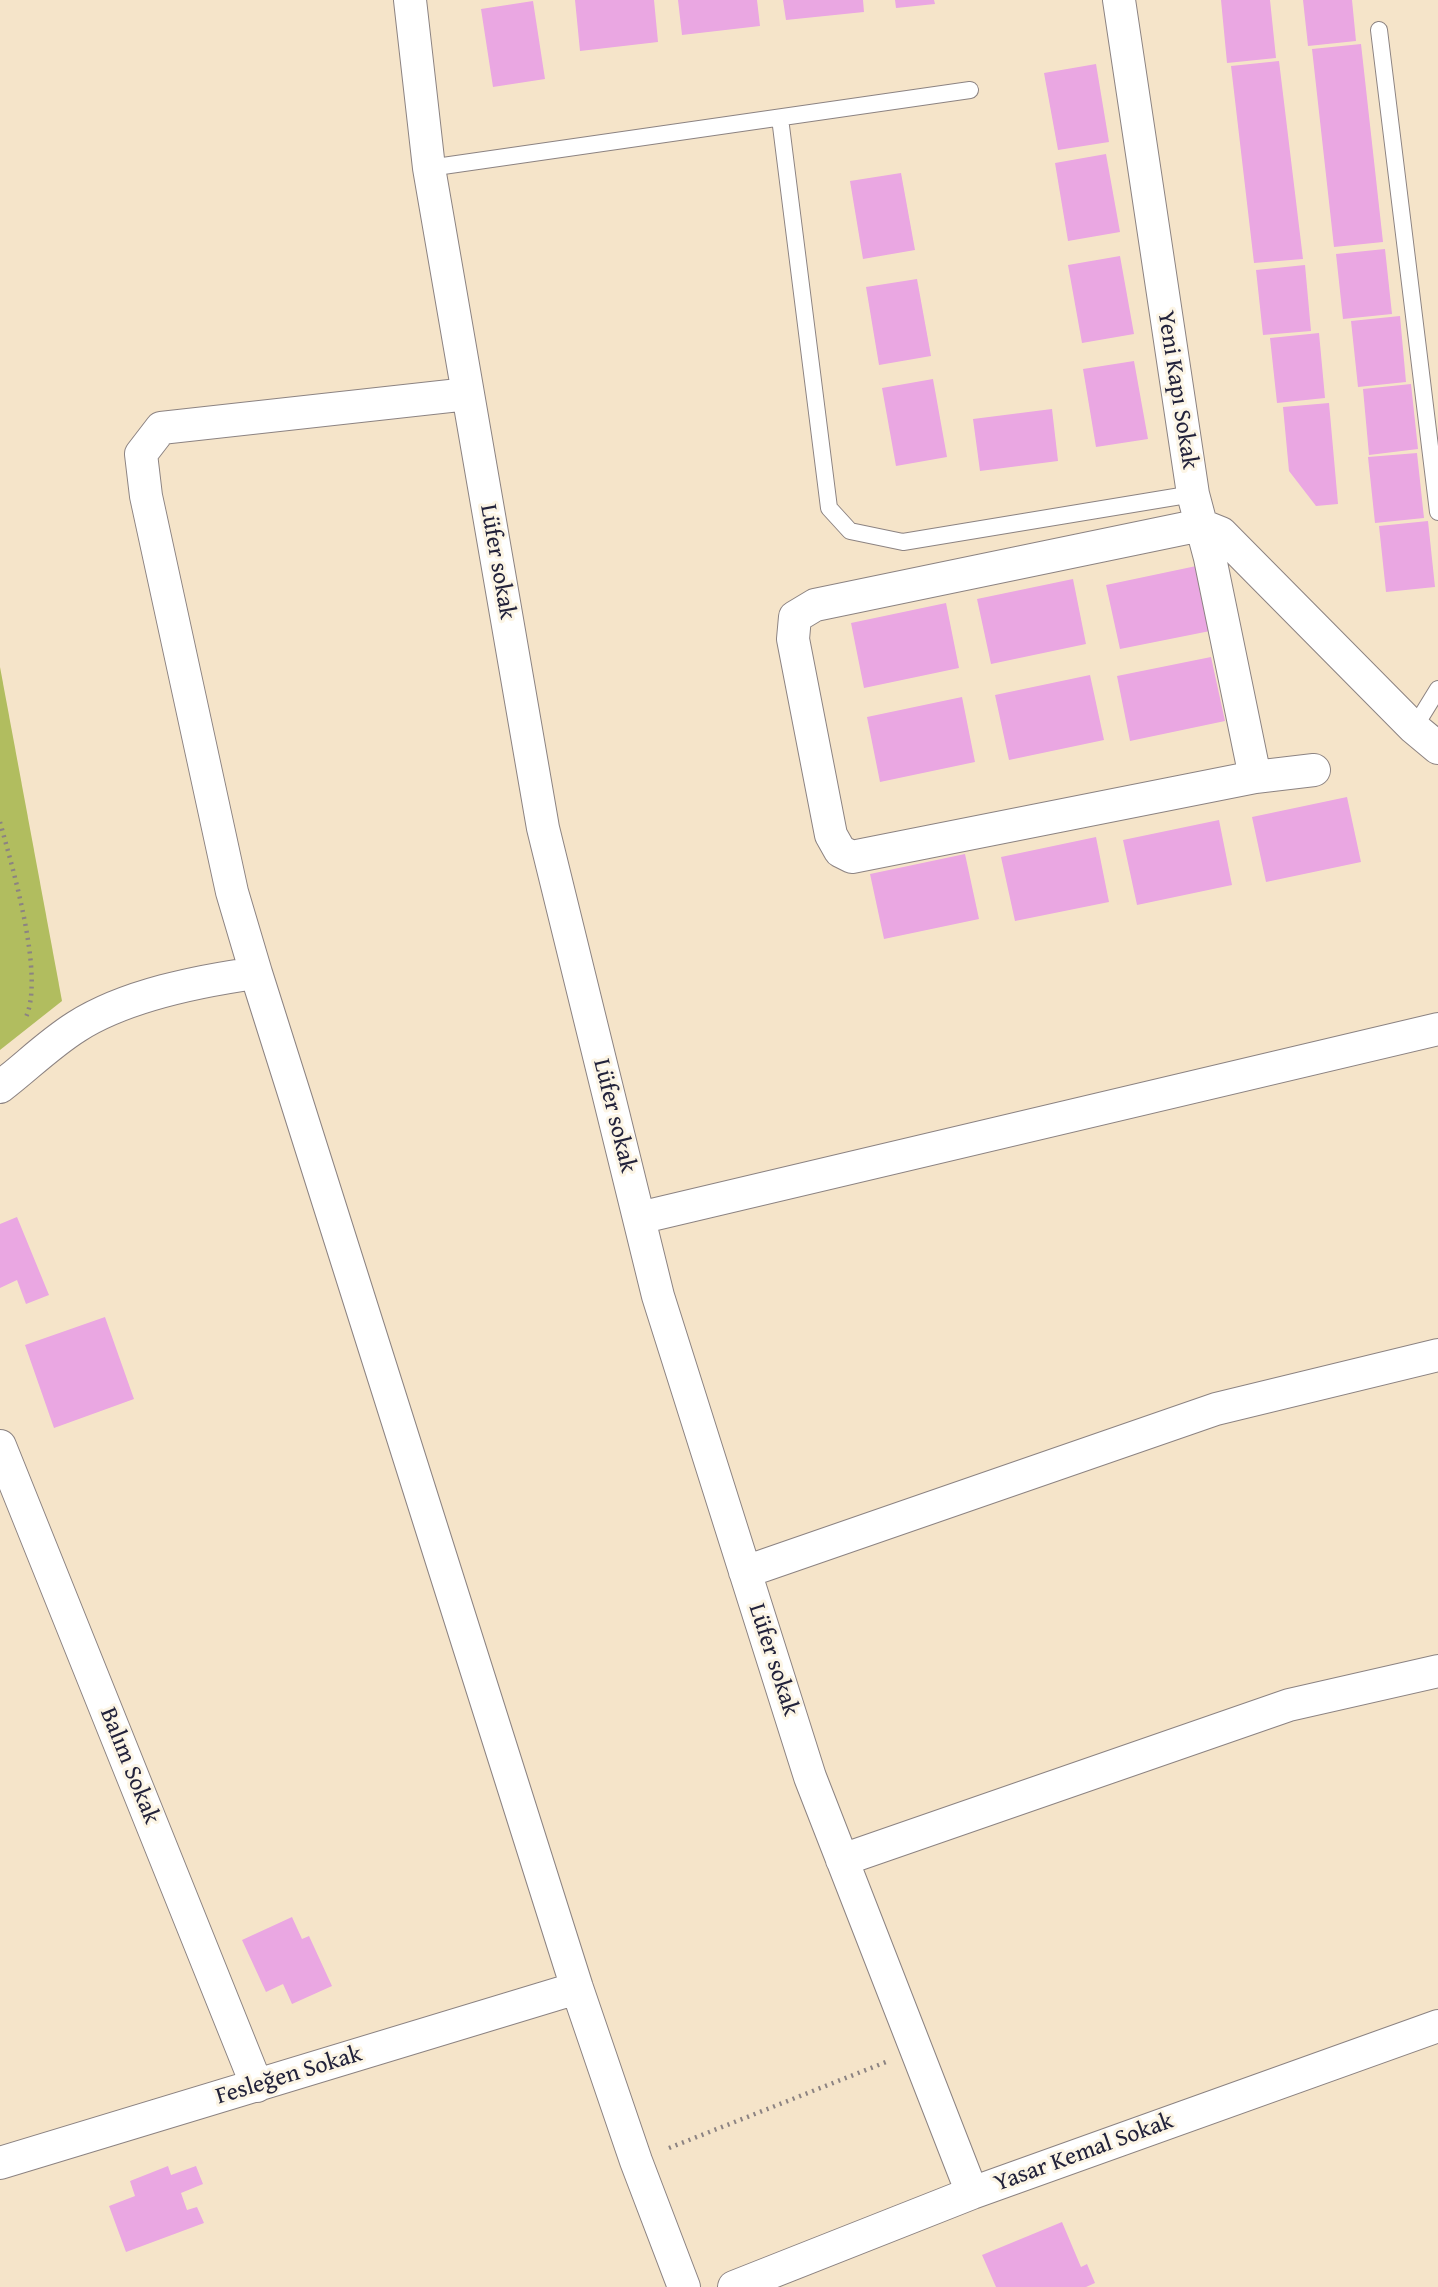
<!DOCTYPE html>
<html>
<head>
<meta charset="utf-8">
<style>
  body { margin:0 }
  canvas { display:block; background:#f5e4c9 }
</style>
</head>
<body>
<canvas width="1438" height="2287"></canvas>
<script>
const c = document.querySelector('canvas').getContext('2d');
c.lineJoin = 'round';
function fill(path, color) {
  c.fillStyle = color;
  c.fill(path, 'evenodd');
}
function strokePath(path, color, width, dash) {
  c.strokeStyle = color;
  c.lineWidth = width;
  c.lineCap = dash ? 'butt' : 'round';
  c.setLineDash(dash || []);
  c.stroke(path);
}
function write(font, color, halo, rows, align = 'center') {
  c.font = font + ' "Gentium Book Plus",serif';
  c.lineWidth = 6;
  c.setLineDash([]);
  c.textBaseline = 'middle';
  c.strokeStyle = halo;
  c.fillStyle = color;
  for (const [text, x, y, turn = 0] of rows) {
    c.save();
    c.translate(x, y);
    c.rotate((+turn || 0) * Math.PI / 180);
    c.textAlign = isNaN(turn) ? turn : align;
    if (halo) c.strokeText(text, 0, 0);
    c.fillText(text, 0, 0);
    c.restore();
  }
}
fill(new Path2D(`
  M0,667L62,1001L0,1050Z`), '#b1bd5f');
fill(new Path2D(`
  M575,0H654L658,42L580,51Z
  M678,0H757L760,26L682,35Z
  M783,0H863L864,12L786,20Z
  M895,0H934L935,4L896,8Z
  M1221,0H1270L1276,58L1227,63Z
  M1303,0H1352L1356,41L1308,46Z
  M533,1L545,79L493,87L481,9Z
  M1361,44L1383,242L1334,247L1312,49Z
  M1279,61L1303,259L1254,263L1231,66Z
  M1096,64L1109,142L1058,150L1044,73Z
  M1106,154L1120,232L1068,241L1055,163Z
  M901,173L915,250L863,259L850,181Z
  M1385,249L1392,314L1343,319L1336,254Z
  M1120,256L1134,334L1082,343L1068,265Z
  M1305,265L1311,331L1263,335L1256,270Z
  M917,279L931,356L879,365L866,287Z
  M1400,316L1406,382L1358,387L1351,321Z
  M1319,333L1325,398L1277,403L1270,338Z
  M1134,361L1148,439L1096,447L1083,369Z
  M933,379L947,457L896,466L882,388Z
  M1411,384L1418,449L1369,455L1363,389Z
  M1329,403L1338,504L1316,506L1289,471L1283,407Z
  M1052,409L1058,461L980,471L973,419Z
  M1417,453L1424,518L1375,523L1368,457Z
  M1428,521L1435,587L1386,592L1379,526Z
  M1201,565L1215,630L1120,649L1106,585Z
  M1073,579L1086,644L991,664L977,599Z
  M946,603L959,668L864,688L851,623Z
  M1211,657L1225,721L1130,741L1117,676Z
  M1090,675L1104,740L1009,760L995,695Z
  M962,697L975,762L880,782L867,717Z
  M1347,797L1361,862L1266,882L1252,817Z
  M1219,820L1232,885L1137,905L1123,840Z
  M1096,837L1109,902L1015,921L1001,857Z
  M965,854L979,919L884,939L870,874Z
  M17,1217L49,1295L26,1304L17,1280L0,1288V1224Z
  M105,1317L134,1399L54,1428L25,1345Z
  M292,1917L302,1939L309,1936L332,1986L292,2004L283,1984L266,1992L242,1940Z
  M168,2166L171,2175L196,2166L203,2184L181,2193L187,2210L197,2207L204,2223L126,2252L109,2206L135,2196L130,2181Z
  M1062,2222L1081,2267L1087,2264L1095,2283L1086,2287H996L982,2255Z`), '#eaa7e2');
const service = new Path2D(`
  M1379,30L1438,512
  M780,118L829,508L850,531L903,542L1193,494
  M429,168L970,90
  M1414,728L1438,689`);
const minor = new Path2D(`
  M410,0L429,168L543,828L658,1296L810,1777L972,2193
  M1119,0L1193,494L1210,558L1255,777
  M1314,770L1255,777L852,857L840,851L831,835L793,639L795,617L815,605L1201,525L1221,533L1414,728L1438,748
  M256,973L577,1988L636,2161L684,2287
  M0,1087C25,1068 49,1044 76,1027C126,995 199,981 256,973L232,892L146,496L141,454L161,428L468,394
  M639,1218L1438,1029
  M0,1446L257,2086
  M745,1572L1216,1409L1438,1355
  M842,1860L1289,1705L1438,1671
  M0,2163L577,1988
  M734,2287L972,2193L1438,2026`);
strokePath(service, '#8c8382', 18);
strokePath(minor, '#8c8382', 34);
strokePath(new Path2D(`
  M0,822C12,866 46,979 25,1019
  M669,2148L886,2062`), '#8c8382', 4.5, [2, 5]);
strokePath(service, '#fff', 16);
strokePath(minor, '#fff', 32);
write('24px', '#22223b', '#fcf5e5', [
  ["Yeni Kapı Sokak",1177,390,81],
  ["Lüfer sokak",497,562,80],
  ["Lüfer sokak",614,1116,76],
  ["Lüfer sokak",773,1660,72],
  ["Balım Sokak",129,1766,68],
  ["Fesleğen Sokak",289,2076,-17],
  ["Yasar Kemal Sokak",1084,2153,-20]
]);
</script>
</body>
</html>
